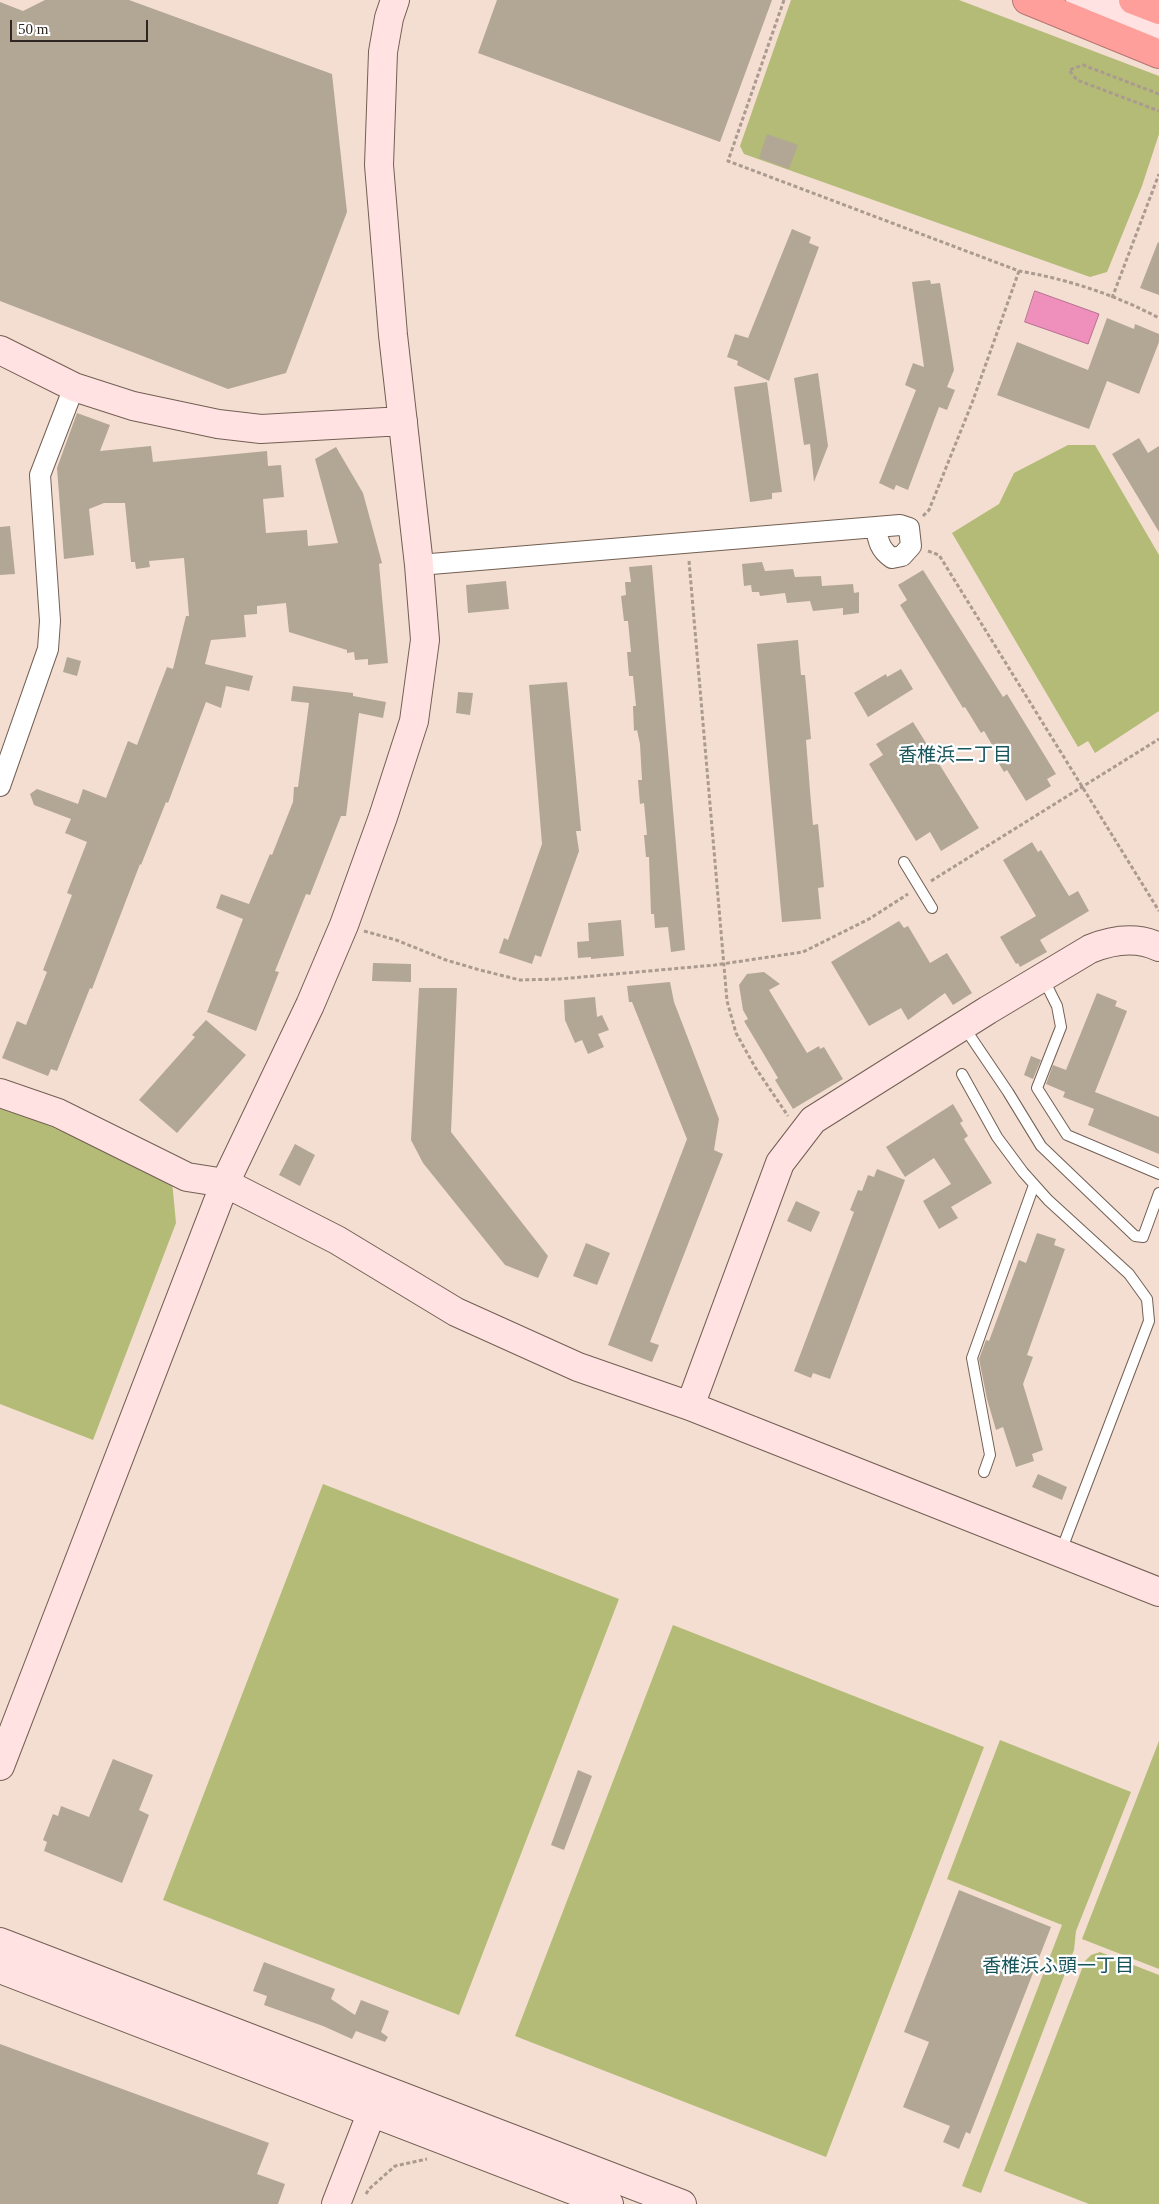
<!DOCTYPE html>
<html>
<head>
<meta charset="utf-8">
<style>
  body { margin:0 }
  #map { position:relative; width:1159px; height:2204px; overflow:hidden; background:#f4ded1; font-family:"Times New Roman",serif }
  canvas { display:block }
  .scale { position:absolute; left:10px; top:20px; width:138px; height:22px; box-sizing:border-box; border:2px solid #2e2621; border-top:0; padding-left:6px; font-size:15px; line-height:18px; white-space:nowrap; color:#2e2621; -webkit-text-stroke:4px #fff; paint-order:stroke }
</style>
</head>
<body>
<div id="map">
<canvas width="1159" height="2204"></canvas>
<div class="scale">50 m</div>
</div>
<script>
const c = document.querySelector('canvas').getContext('2d');
c.lineJoin = 'round';
function fill(path, color) {
  c.fillStyle = color;
  c.fill(path, 'evenodd');
}
function strokePath(path, color, width, dash) {
  c.strokeStyle = color;
  c.lineWidth = width;
  c.lineCap = dash ? 'butt' : 'round';
  c.setLineDash(dash || []);
  c.stroke(path);
}
function write(font, color, halo, rows, align = 'center') {
  c.font = font + ' "Times New Roman","Noto Sans JP",serif';
  c.lineWidth = 4.5;
  c.setLineDash([]);
  c.textBaseline = 'middle';
  c.strokeStyle = halo;
  c.fillStyle = color;
  for (const [text, x, y, turn = 0] of rows) {
    c.save();
    c.translate(x, y);
    c.rotate((+turn || 0) * Math.PI / 180);
    c.textAlign = isNaN(turn) ? turn : align;
    if (halo) c.strokeText(text, 0, 0);
    c.fillText(text, 0, 0);
    c.restore();
  }
}
fill(new Path2D(`
  M791,0H959L1159,76V134L1142,186L1107,272L1090,277L744,154L740,146Z
  M1068,445H1095L1159,555V711L1095,753L1088,741L1078,747L952,533L999,504L1014,473Z
  M0,1105L52,1127L172,1181L176,1223L93,1440L0,1404Z
  M323,1484L619,1599L459,2015L163,1900Z
  M673,1625L984,1747L826,2157L515,2036Z
  M1000,1740L1131,1792L1076,1931L1074,1950L981,2193L962,2186L1062,1925L947,1879Z
  M1159,1741V1969L1082,1939Z
  M1100,1952L1159,1975V2204H1089L1004,2171L1085,1961L1091,1955Z`), '#b3bb77');
const water = new Path2D(`
  M1035,291L1099,314L1088,344L1025,322Z`);
fill(water, '#ef90bc');
strokePath(water, '#b5708e', 1);
fill(new Path2D(`
  M45,0H129L332,74L347,212L286,373L228,389L0,301V2L23,11Z
  M497,0H772L720,142L478,53Z
  M767,134L798,145L789,169L759,158Z
  M792,229L811,237L809,243L819,247L769,381L737,365L738,361L727,357L735,334L748,338Z
  M1158,242L1159,243V295L1140,288Z
  M930,280L931,284L940,283L954,370L947,387L955,390L947,410L939,407L908,490L896,485L894,490L879,483L916,390L905,385L913,363L924,367L912,282Z
  M1107,318L1134,329L1135,324L1159,334V342L1139,394L1107,381L1089,429L997,395L1017,342L1088,370Z
  M818,373L828,446L814,482L810,444L804,445L794,378Z
  M767,382L782,492L772,493V499L750,502L734,387Z
  M77,413L110,425L100,451L151,446L153,462L267,451L268,466L281,465L284,497L263,499L266,533L307,530L308,546L338,543L315,459L336,447L363,493L382,563L379,564L388,663L368,665V659L355,660L354,652L347,653V650L289,632L286,603L257,606V614L244,615L246,637L211,640L205,664L253,676L249,691L226,686L221,708L206,702L168,803L166,802L141,865L140,864L92,989L90,988L57,1071L51,1069L48,1076L2,1058L17,1021L26,1025L47,972L43,970L72,895L67,893L87,842L65,833L71,819L34,805L30,794L37,789L78,804L83,789L106,798L128,741L137,745L167,667L173,669L186,616H189L184,558L149,561L150,567L136,569L135,562H131L125,503H104L89,509L94,555L64,559L57,468Z
  M1139,438L1148,453L1159,446V532L1112,454Z
  M10,526L15,574L0,575V527Z
  M762,562L765,571L793,569L795,577L821,576L822,586L853,584L854,593L859,592V613L843,615V608L813,611L810,601L787,603L785,593L760,596L759,592H752L751,585L744,586L742,564Z
  M652,565L685,950L671,952L668,927L655,928L654,914H651L649,857H646L644,835H647L644,803L640,804L638,780H642L640,744L637,730L634,731L633,706H636L633,676H629L627,652H631L628,621H624L621,596L626,595L625,582H631L629,567Z
  M923,570L1003,697L1007,694L1056,774L1047,779L1051,786L1026,801L1007,770L1004,772L995,757L998,755L984,731L981,733L965,707L963,708L900,605L907,600L898,585Z
  M506,581L509,609L468,613L466,585Z
  M798,640L801,675H805L811,739L806,740L810,791L813,825L818,824L824,887L818,888L821,919L782,922L757,644Z
  M67,657L81,661L77,676L63,672Z
  M901,669L913,689L868,717L854,693L886,674L887,677Z
  M567,682L581,831H576L579,851L541,957L535,955L532,964L499,953L504,938L508,940L542,844L529,685Z
  M293,686L353,693V696L386,702L383,718L359,713L346,816H341L310,895L306,894L275,971L279,972L256,1031L207,1012L243,919L216,908L221,894L249,904L270,854L272,855L293,802L294,787H298L309,703L291,701Z
  M458,692L473,693L470,715L456,713Z
  M913,722L979,828L941,851L930,832L916,841L869,764L883,755L876,744Z
  M1032,842L1038,852L1041,850L1069,896L1078,891L1089,911L1040,940L1047,952L1020,967L1018,963L1016,964L1000,937L1036,916L1003,860Z
  M621,920L624,956L591,959V957L578,958L577,942L589,941L588,923Z
  M899,921L904,928L908,926L930,963L947,953L972,993L953,1005L945,993L908,1020L901,1008L869,1026L831,962Z
  M373,963L411,964V982L372,981Z
  M764,972L780,984L769,990L807,1053L819,1046L820,1049L824,1047L843,1079L793,1109L775,1080L778,1078L744,1021L748,1019L743,1010L739,985L747,974Z
  M670,982L674,1002L719,1119L714,1150L723,1154L650,1342L659,1345L652,1362L608,1345L687,1139L632,1002H629L627,986Z
  M419,988H457L451,1132L548,1256L538,1278L505,1265L423,1163L411,1140Z
  M1097,993L1117,1001L1115,1006L1127,1011L1095,1092L1159,1117V1154L1088,1125L1094,1109L1063,1097L1065,1092L1046,1084L1053,1065L1066,1070Z
  M595,997L597,1017L602,1015L609,1030L598,1034L604,1047L588,1054L582,1040L575,1043L565,1020L564,1000Z
  M206,1020L246,1055L177,1133L139,1100L195,1037L192,1035Z
  M1031,1056L1041,1060L1033,1079L1024,1075Z
  M953,1104L963,1121L960,1123L968,1136L964,1139L992,1183L951,1207L958,1218L939,1229L923,1201L951,1184L934,1158L905,1177L886,1147Z
  M295,1144L315,1155L300,1186L279,1175Z
  M877,1169L905,1180L830,1379L813,1373L811,1378L794,1371L854,1212L850,1210L858,1190L862,1191L868,1175L874,1177Z
  M796,1201L820,1212L811,1232L787,1221Z
  M1037,1233L1056,1239L1054,1245L1065,1249L1027,1355L1033,1357L1023,1384L1043,1450L1032,1454L1034,1461L1016,1467L1003,1427L996,1430L987,1399L979,1359L986,1340L989,1341L1019,1260L1026,1263Z
  M586,1243L610,1253L597,1285L573,1276Z
  M1038,1474L1067,1487L1062,1500L1032,1487Z
  M113,1759L153,1775L139,1810L149,1815L122,1883L44,1851L47,1842L43,1840L53,1814L58,1816L61,1806L89,1817Z
  M578,1770L592,1776L564,1850L551,1845Z
  M959,1890L1051,1927L970,2134L966,2132L959,2149L943,2142L950,2126L903,2107L929,2042L904,2032Z
  M264,1962L335,1989L331,1999L355,2015L361,2000L389,2011L381,2032L388,2037L385,2042L356,2031L352,2039L323,2026L264,2005L267,1996L253,1991Z
  M0,2044L269,2143L257,2174L285,2184L278,2204H0Z`), '#b2a794');
const lane = new Path2D(`
  M904,862L932,908
  M1043,978L1057,1006L1061,1027L1037,1088L1067,1135L1159,1174
  M964,1027L1008,1092L1041,1146L1135,1236L1143,1237L1159,1193
  M962,1074L997,1137L1023,1172L1048,1200L1129,1274L1147,1299L1149,1321L1061,1551
  M984,1472L990,1455L972,1358L1034,1185`);
const street = new Path2D(`
  M419,565L876,527L900,525L909,528L911,546L902,556L892,558C880,550 878,541 876,527
  M0,786L48,649L50,621L40,475L74,387`);
const secondary = new Path2D(`
  M1080,0L1159,30
  M0,350L74,387L133,406L218,424L261,429L403,421
  M0,1093L58,1113L187,1177L225,1183L337,1240L456,1312L578,1367L690,1406L1159,1592
  M690,1406L780,1163L813,1120L988,1010L1090,949C1112,940 1136,936 1159,947
  M0,1766L225,1183L310,1005L344,925L383,817L414,721L425,640L419,565L393,335L379,165L383,52L389,18L395,0
  M0,1942L682,2204
  M0,1969L609,2204
  M336,2204L378,2096`);
const highway = new Path2D(`
  M1027,0L1159,54
  M1133,0L1159,10`);
strokePath(lane, '#725f54', 12);
strokePath(street, '#725f54', 22);
strokePath(secondary, '#725f54', 30);
strokePath(highway, '#b57571', 30);
strokePath(new Path2D(`
  M784,0L728,161L1019,271C1067,279 1116,295 1159,318
  M1159,94L1083,65L1069,70L1077,80L1159,111
  M1112,298L1159,174
  M923,516L929,510L972,403L1019,271
  M928,551L939,555L1159,911
  M689,561L727,1001L736,1033L755,1067L788,1116
  M931,881L1159,739
  M364,931L396,940L446,960L480,970L520,980L560,979L715,965L803,952L869,919L908,894
  M366,2194L369,2189L395,2166L427,2159`), '#ab9a90', 3, [4, 2.5]);
strokePath(lane, '#fff', 10);
strokePath(street, '#fff', 20);
strokePath(secondary, '#ffe2e1', 28);
strokePath(highway, '#fe9f9c', 28);
write('19px', '#1a555c', '#fff', [
  ["香椎浜二丁目",955,756],
  ["香椎浜ふ頭一丁目",1058,1967]
]);
</script>
</body>
</html>
